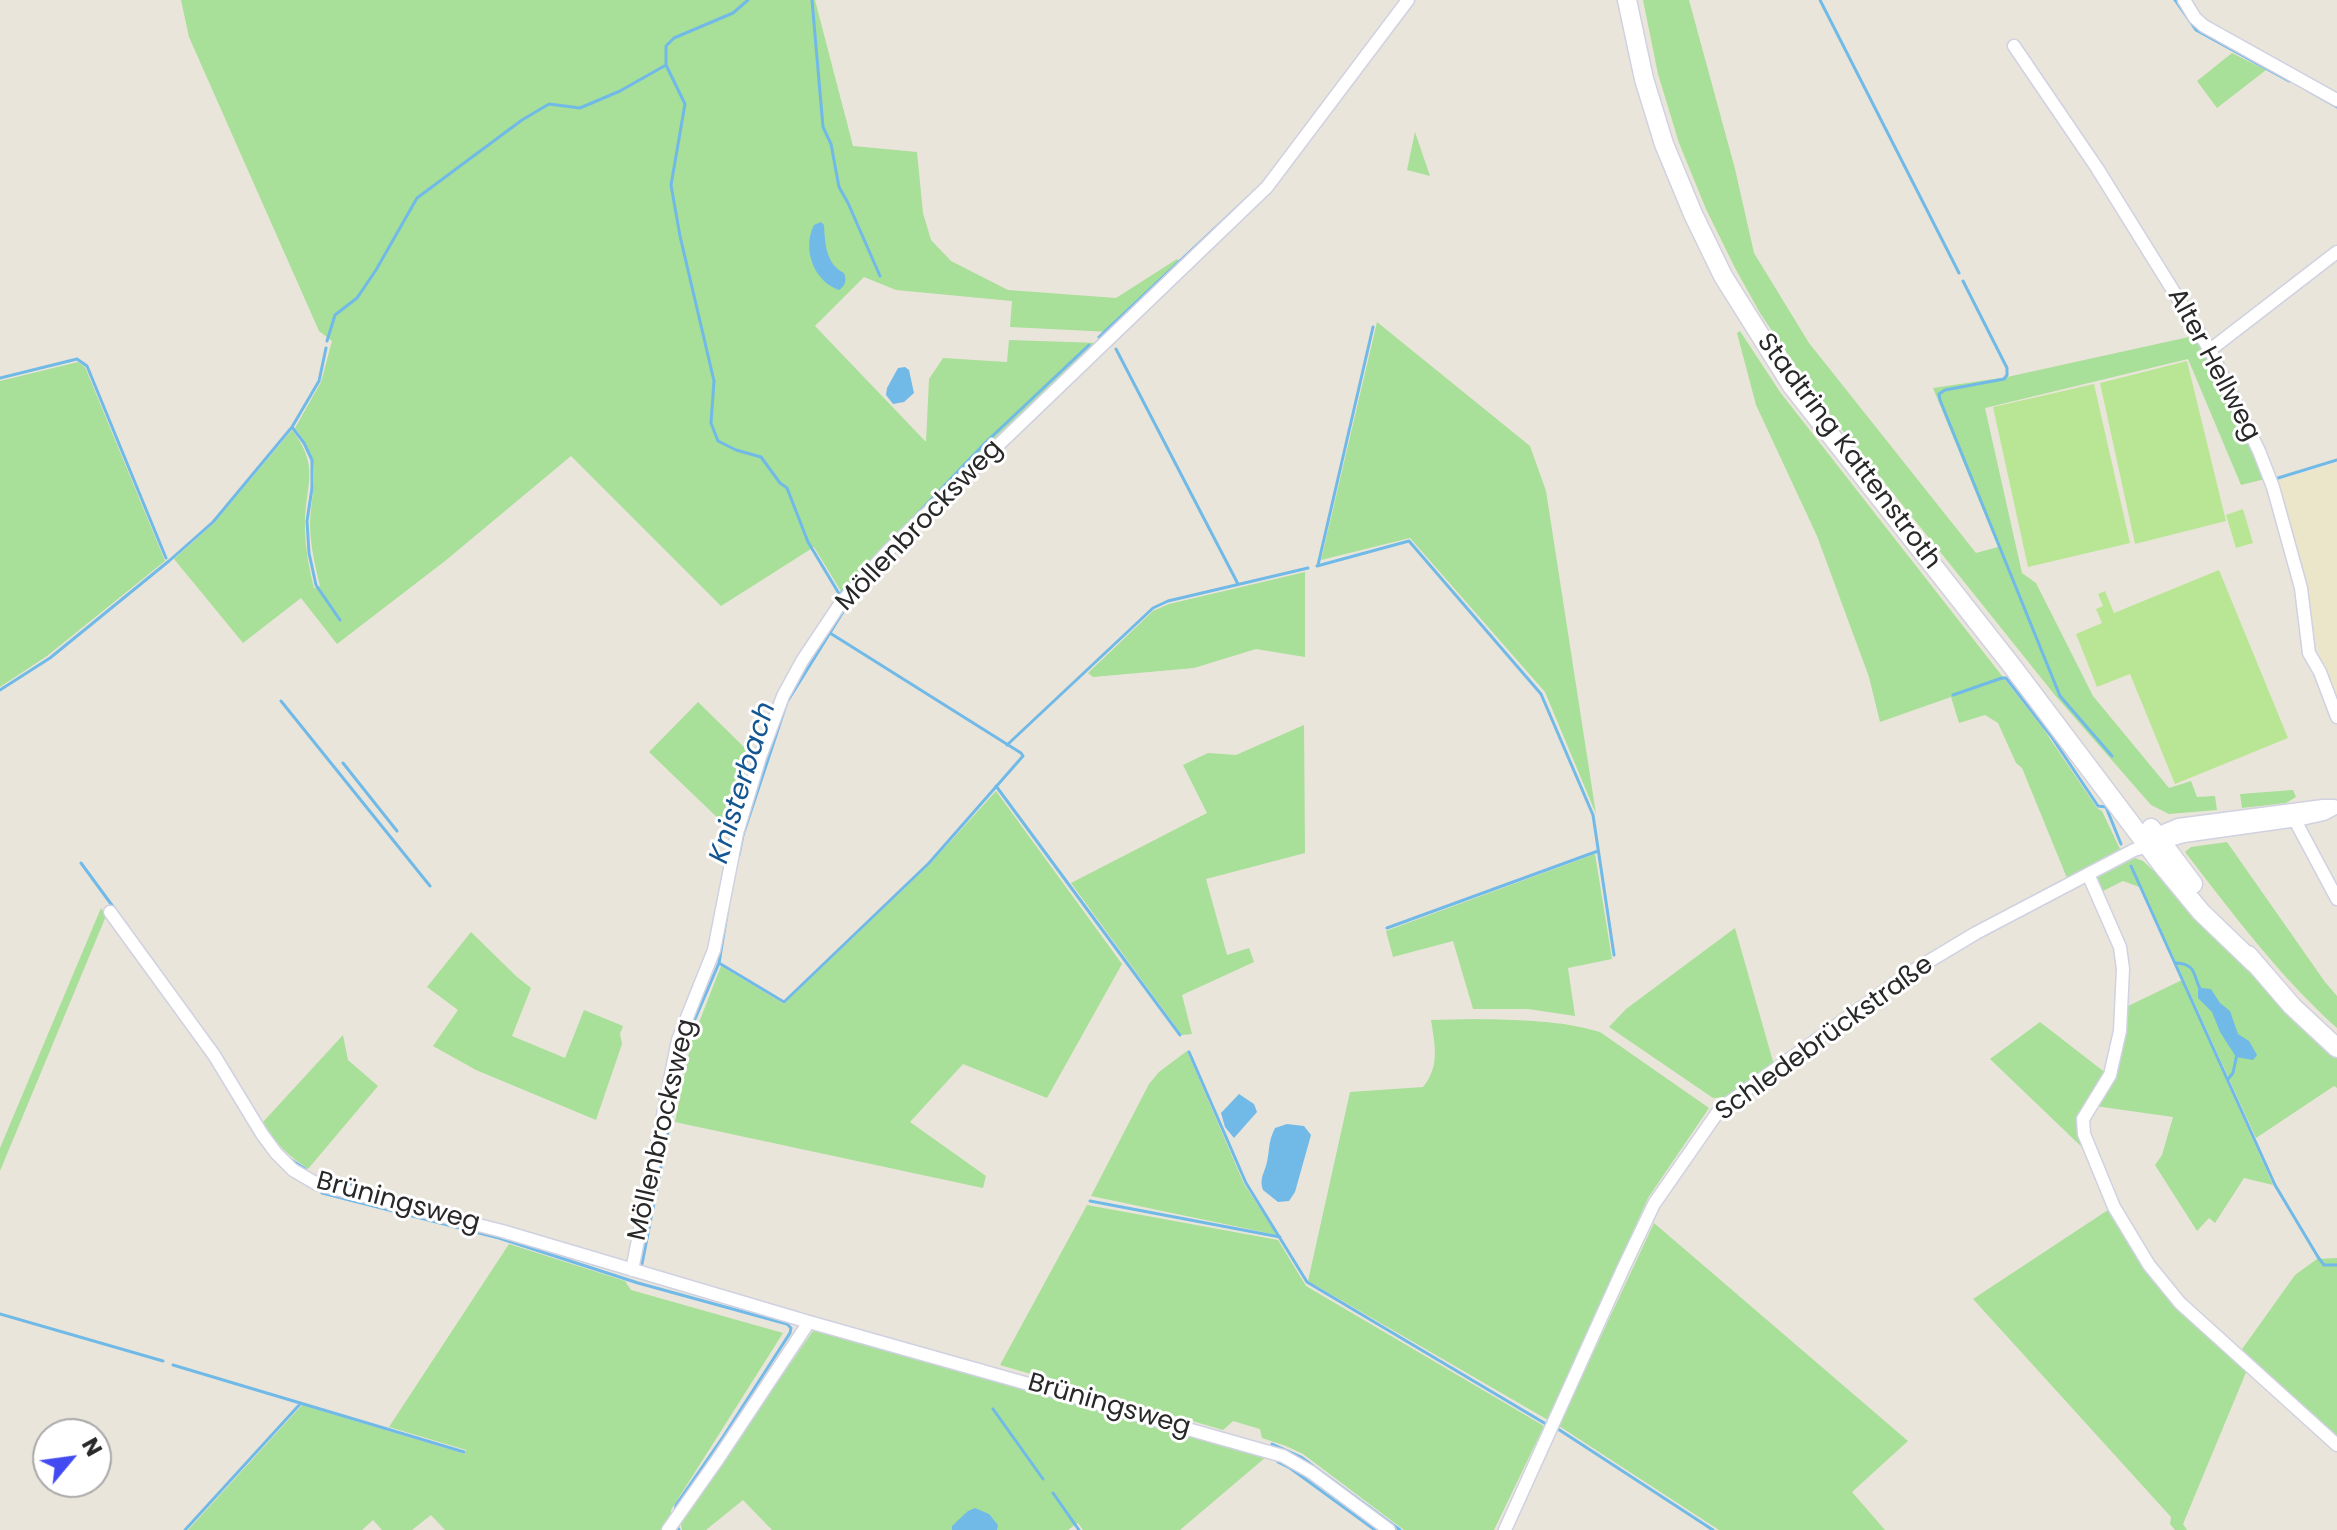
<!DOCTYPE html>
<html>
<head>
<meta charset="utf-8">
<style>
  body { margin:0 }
  #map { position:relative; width:2337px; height:1530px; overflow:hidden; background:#eae5da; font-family:Poppins,sans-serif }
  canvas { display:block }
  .north { position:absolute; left:32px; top:1418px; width:80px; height:80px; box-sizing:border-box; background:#fff; border:2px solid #a9a9a9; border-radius:50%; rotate:61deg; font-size:22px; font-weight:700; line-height:32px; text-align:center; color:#282828 }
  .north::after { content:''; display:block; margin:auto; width:28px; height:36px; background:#414bf1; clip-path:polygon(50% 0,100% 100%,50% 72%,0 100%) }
</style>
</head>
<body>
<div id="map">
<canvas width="2337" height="1530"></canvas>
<div class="north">N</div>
</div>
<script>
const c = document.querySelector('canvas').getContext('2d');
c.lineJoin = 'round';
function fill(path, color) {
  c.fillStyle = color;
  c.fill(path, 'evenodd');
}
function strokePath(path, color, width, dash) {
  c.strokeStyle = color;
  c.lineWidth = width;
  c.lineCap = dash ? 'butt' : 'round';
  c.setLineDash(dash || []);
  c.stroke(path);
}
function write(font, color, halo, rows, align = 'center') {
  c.font = font + ' Poppins,sans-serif';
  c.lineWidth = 6;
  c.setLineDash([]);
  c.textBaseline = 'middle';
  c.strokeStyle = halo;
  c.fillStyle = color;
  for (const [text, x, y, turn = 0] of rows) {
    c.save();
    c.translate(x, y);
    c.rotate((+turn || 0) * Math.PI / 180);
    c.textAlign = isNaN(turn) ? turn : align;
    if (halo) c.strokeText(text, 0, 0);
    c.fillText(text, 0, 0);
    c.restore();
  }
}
fill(new Path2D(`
  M2337,463V698L2324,669L2315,637L2305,587L2276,481Z`), '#ebe5ca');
fill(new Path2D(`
  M181,0H815L853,146L917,152L923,213L931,240L951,261L1008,290L1116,298L1177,259L1183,264L1111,332L1010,327L1012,301L896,290L864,277L815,326L926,442L929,379L943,358L1007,362L1009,340L1099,343L989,443L842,593L814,547L721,606L571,456L445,561L337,644L301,598L243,643L174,559L214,523L292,430C321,468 305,484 305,526C305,548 309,567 314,588L320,586C315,565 310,545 310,523C312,482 324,465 295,428L321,382L332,341L319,331L189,37Z
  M1643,0H1689L1735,169L1754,253L1809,343L1976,553L1998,547L1933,388L2007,377L2198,335L2254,452L2265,479L2241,485L2188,359L1985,408L2022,573L2036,583L2093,696L2169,788L2191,781L2197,797L2215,796L2217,810L2169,814L2151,805L2054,694L1820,402L1760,313L1735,268L1706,209L1679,143L1658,74Z
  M2232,53L2266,70L2217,108L2197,81Z
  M1415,132L1430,176L1407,170Z
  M1377,322L1530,446L1546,491L1596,814L1545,692L1410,538L1321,560Z
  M1740,331L1780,392L2042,727L2097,808L2102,811L2120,849L2067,878L2022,768L2016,763L1998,723L1985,715L1959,723L1951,697L1880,722L1869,677L1817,536L1756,405L1737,333Z
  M78,362L85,367L165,561L47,656L0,687V381Z
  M1305,572V657L1256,649L1194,668L1093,677L1088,673L1153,611L1169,604Z
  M698,702L745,748L749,757L730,826L724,824L649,752Z
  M1304,725L1305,853L1206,879L1227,955L1249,948L1254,962L1182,995L1192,1034L1182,1035L1071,883L1207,813L1183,765L1208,753L1236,755Z
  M2293,790L2296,797L2286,803L2242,808L2240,794Z
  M996,791L1122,964L1047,1098L963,1064L910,1122L986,1176L983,1188L675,1122L691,1043L721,966L784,1004L930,864Z
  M2227,842L2325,982L2337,996V1028C2279,976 2233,914 2185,852L2191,847Z
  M1595,854L1612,959L1568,968L1575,1016L1528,1009H1473L1453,941L1393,957L1386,931Z
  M2135,858L2143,861L2154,871H2158C2215,936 2272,1000 2337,1058V1088L2334,1086L2256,1138L2142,888L2123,881L2101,892L2096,881L2098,877Z
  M101,908L106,916L0,1171V1148Z
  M1735,928L1774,1065L1726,1097L1713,1098L1609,1027L1626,1009Z
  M471,932L517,977L531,988L512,1036L565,1058L584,1010L623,1026L620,1034L622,1044L596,1120L476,1070L433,1046L458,1010L427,987Z
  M2182,980L2273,1185L2244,1178L2215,1223L2209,1218L2197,1231L2155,1165L2162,1155L2173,1117L2095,1106L2126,1007Z
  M1475,1019C1517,1020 1560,1020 1600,1032L1709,1108L1648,1198L1548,1420L1308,1281L1350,1092L1423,1087C1440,1067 1435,1045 1431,1020Z
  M2040,1022L2107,1074L2080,1119L2087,1152L1990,1059Z
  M343,1035L348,1060L378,1086L308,1169C287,1154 276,1145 263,1122Z
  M1187,1051L1244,1184L1277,1235L1091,1196L1149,1084L1159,1072Z
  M1087,1205L1278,1240L1306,1286L1544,1426L1494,1530H1404L1303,1454L1286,1446L1262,1438L1260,1429L1233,1421L1223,1430L1000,1365Z
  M2111,1208L2146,1268L2165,1295L2247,1370L2183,1524L2187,1530H2175L2170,1524L2171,1517L1973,1299Z
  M1654,1223L1908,1441L1852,1492L1885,1530H1719L1559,1426Z
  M509,1244L625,1281L631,1290L783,1333L671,1510L672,1519L663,1530H445L431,1515L412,1530H382L373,1520L362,1530H188L302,1405L465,1454L466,1450L389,1427Z
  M2337,1258V1439L2240,1352L2295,1275L2317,1259Z
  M813,1331L993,1376L1266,1457L1180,1530H1083L1078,1523L1068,1530H772L743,1500L706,1530H682L680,1521Z`), '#a8df99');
fill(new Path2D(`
  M2187,361L2226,521L2135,544L2100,383Z
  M2094,384L2130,543L2028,567L1993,407Z
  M2243,509L2253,543L2236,548L2226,515Z
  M2219,570L2288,738L2175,784L2130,674L2097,687L2076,634L2102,623L2096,609L2103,606L2098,594L2105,591L2114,613Z`), '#b9e695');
fill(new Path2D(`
  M821,222L824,225C825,244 826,264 844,273C847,281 845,286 839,290C813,281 802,248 814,225Z
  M905,367L909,370L914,393L904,402L893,404L886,395L887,388L898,368Z
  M2201,988L2211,989L2220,1003L2230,1011L2238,1034L2249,1041L2257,1055L2253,1060L2236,1057L2220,1032L2212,1012L2198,998V990Z
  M1239,1094L1254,1104L1257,1112L1234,1138L1225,1127L1221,1113Z
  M1287,1124L1304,1126L1311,1135L1295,1192L1289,1201L1278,1202L1263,1190C1259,1179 1264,1174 1267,1162C1270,1148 1268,1142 1275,1128Z
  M975,1508L989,1514L998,1525L997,1530H952V1526L968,1511Z`), '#71bae8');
strokePath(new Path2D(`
  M748,0L733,13L674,38L666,46V65L685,104L671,185L680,236L714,381L711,423L718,441L736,450L761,457L780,483L787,488L808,542L841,597
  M812,0L823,127L831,144L839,187L848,203L880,276
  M1820,0L1959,273
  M2175,0L2196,30L2289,81
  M2307,90L2337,107
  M1963,281L2007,368V375L2004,379L1945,390L1939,394L1940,400L2060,696L2112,756
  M1099,337L1247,198
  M327,341L335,315L357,298L376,270L417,198L522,120L549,104L580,108L620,91L666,65
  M1116,349L1238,584
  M0,378L77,359L87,366L166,558
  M292,427L304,443L312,460V488L307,521L309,553L316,585L340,620
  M2278,478L2337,460
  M904,528L985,443L1089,345
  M1318,565L1373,327
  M1317,566L1409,541L1541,694L1593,815L1614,955
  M840,594L852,582
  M0,690L50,658L169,561L213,522L292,427L319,381L326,348
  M1953,695L2002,678H2006L2051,736L2098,806L2106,807L2121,844
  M281,701L430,886
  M1007,745L1153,608L1168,601L1308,568
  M343,763L397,831
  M996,786L1180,1035
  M739,855L743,835L787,702L846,607L844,604
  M81,863L114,908
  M2131,866L2275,1185L2318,1257L2324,1265H2337
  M1387,928L1598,851
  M719,963L784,1002L929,863L1023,756L1021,753L830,633
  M2176,963C2196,964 2193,974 2200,989
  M1189,1052L1246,1183L1307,1282L1546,1424
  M2228,1079L2233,1073L2237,1054
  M287,1157L305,1169
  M319,1175L370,1189
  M322,1193L499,1238L638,1283L787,1324L791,1328L790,1333L723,1437L676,1505L675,1511
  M1090,1201L1280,1237
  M642,1264L686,1040L719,963L727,914
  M0,1314L163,1361
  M173,1365L464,1452
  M993,1409L1043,1479
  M1558,1429L1713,1530
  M1272,1444L1301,1457L1400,1530
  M1278,1462L1290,1468L1375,1530
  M1053,1493L1079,1530
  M678,1528L679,1530
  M185,1530L301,1403`), '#71bae8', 3);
const street = new Path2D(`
  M2184,0L2195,18L2204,26L2337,100
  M2014,46L2097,168L2210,350L2259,451L2273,487L2301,588L2309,653L2320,672L2337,717
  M2210,350L2337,252
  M2296,813L2298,826L2337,899
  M2152,836L2178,825L2323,806H2334
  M2088,874L2120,947L2123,969L2120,1031L2110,1075L2083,1119L2084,1134L2114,1207L2149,1265L2180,1303L2337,1445
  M110,912L214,1055L262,1134L276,1153L293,1170L317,1184L502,1231L809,1322L1283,1456L1311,1472L1389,1530
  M632,1270L678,1040L714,950L737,833L760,757L783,696L802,661L840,604L888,551L1267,187L1408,0
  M668,1530L718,1459L809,1322
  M1505,1530L1623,1269L1654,1204L1720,1109L1911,972L1976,933L2134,850L2184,836L2297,820L2324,814L2337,807`);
const secondary = new Path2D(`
  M1627,0L1644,79L1664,144L1693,214L1723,276L1792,386L2012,666L2163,866L2201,912L2254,963
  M2151,828L2193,884
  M2248,955L2292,1006L2337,1048`);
strokePath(street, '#d0d1e1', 15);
strokePath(secondary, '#d0d1e1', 21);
strokePath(street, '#fff', 12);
strokePath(secondary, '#fff', 18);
write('26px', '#282828', '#fff', [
  ["Alter Hellweg",2213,365,62],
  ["Stadtring Kattenstroth",1848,452,53],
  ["Möllenbrocksweg",920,526,-46],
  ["Schledebrückstraße",1825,1039,-36],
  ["Möllenbrocksweg",663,1130,-77],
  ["Brüningsweg",398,1203,15],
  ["Brüningsweg",1109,1406,16]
]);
write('italic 28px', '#135691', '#fff', [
  ["Knisterbach",744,783,-73]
]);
</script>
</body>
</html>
